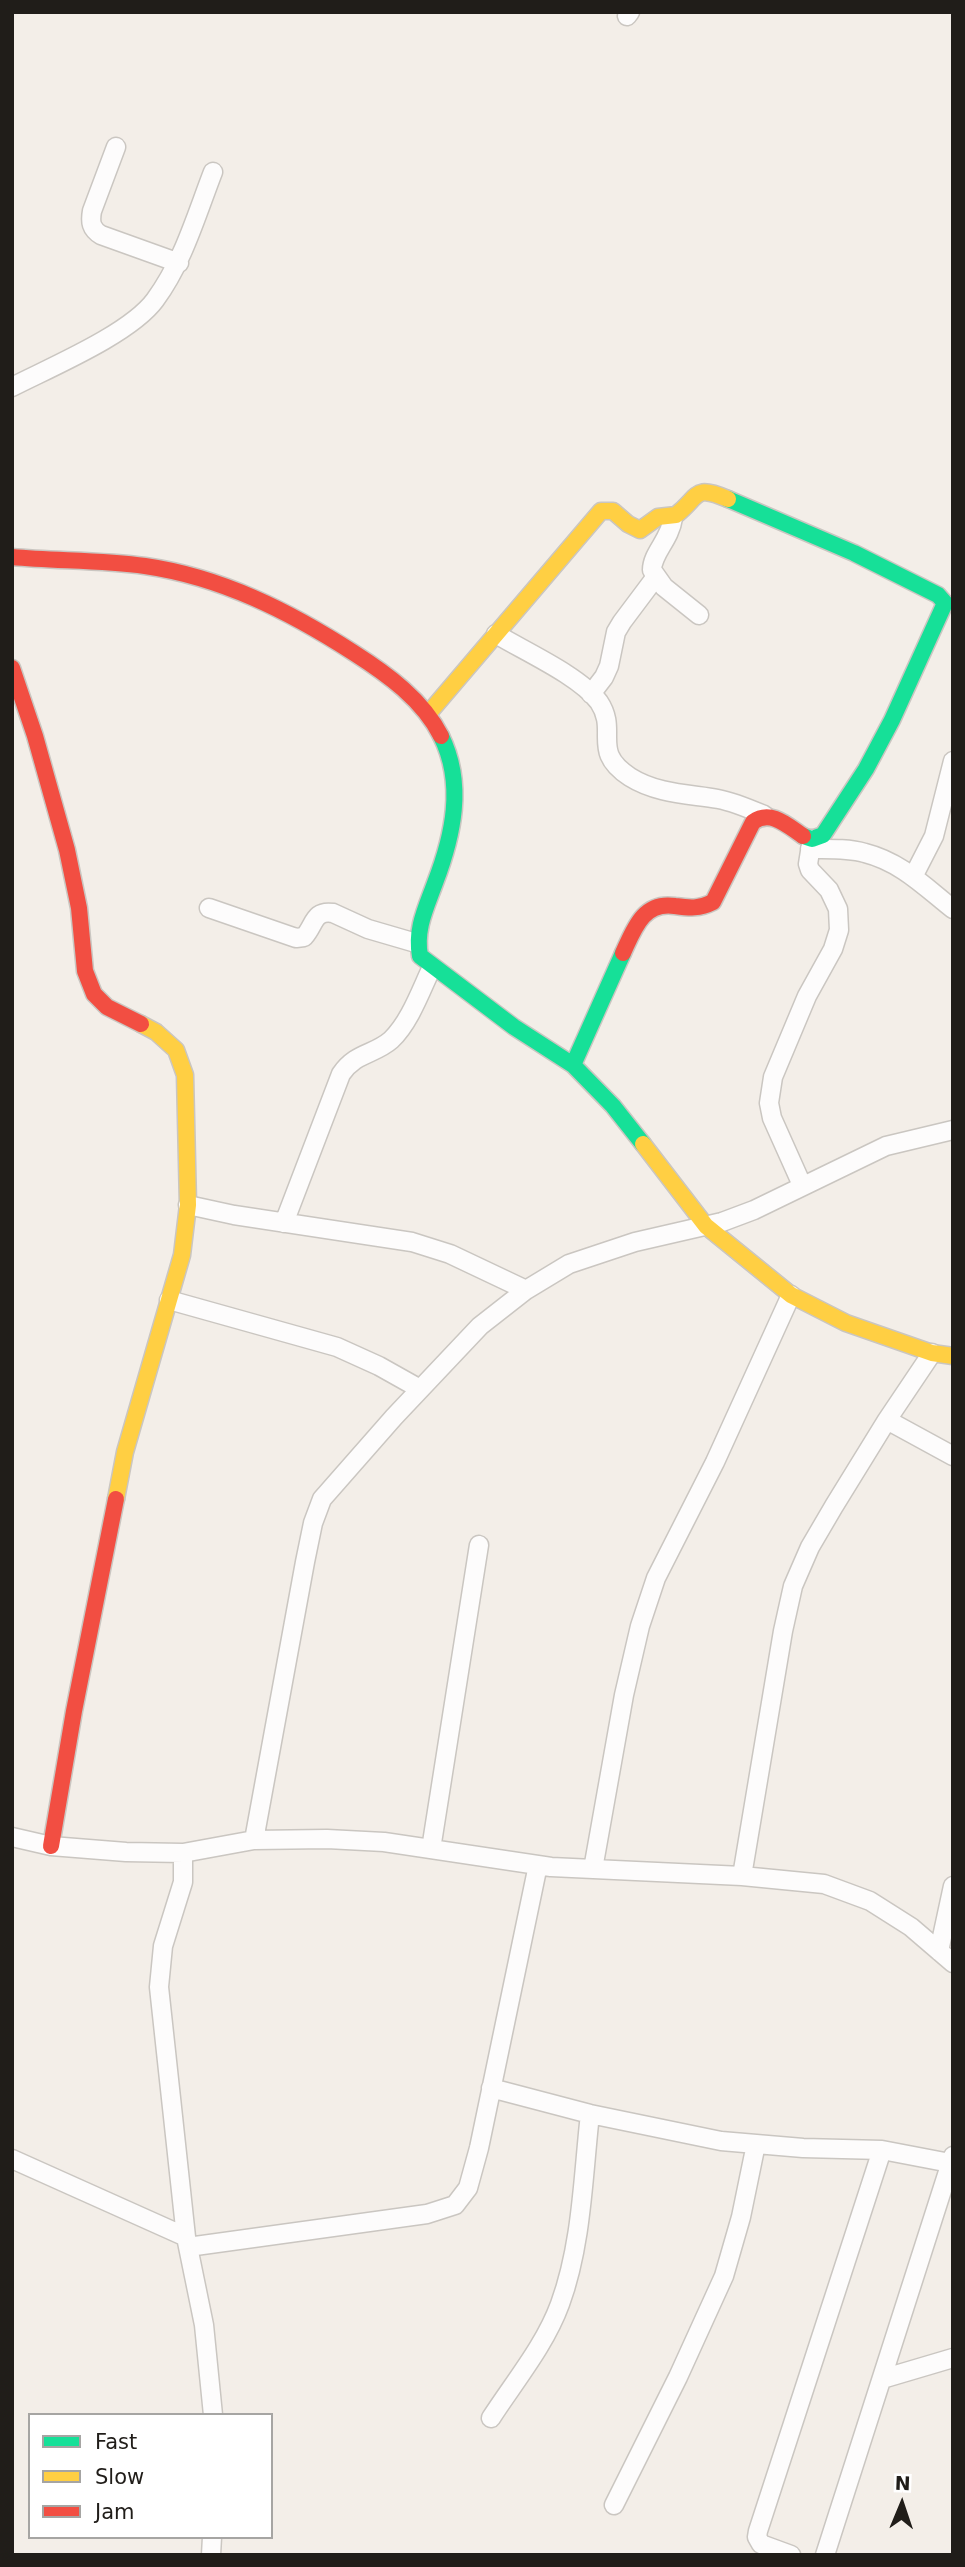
<!DOCTYPE html>
<html>
<head>
<meta charset="utf-8">
<style>
  body { margin:0 }
  #map { position:relative; width:965px; height:2567px; overflow:hidden; background:#f3eee8; font-family:"DejaVu Sans",sans-serif }
  canvas { display:block }
  .frame { position:absolute; inset:0; border:14px solid #201d19; pointer-events:none }
  .legend { position:absolute; left:28px; top:2413px; width:245px; height:126px; box-sizing:border-box; background:#fff; border:2px solid #a6a5a3; margin:0; padding:9px 12px; list-style:none; font-size:21px; color:#201d19 }
  .legend li { display:flex; align-items:center; gap:14px; height:35px }
  .legend b { width:35px; border:2px solid #a6a5a3 }
  .north { position:absolute; left:867px; top:2469px; width:70px; height:70px; -webkit-text-stroke:5px #fff; paint-order:stroke; rotate:2deg; font-size:19px; font-weight:700; line-height:28px; text-align:center; color:#201d19 }
  .north::after { content:''; display:block; margin:auto; width:24px; height:32px; background:#201d19; clip-path:polygon(50% 0,100% 100%,50% 72%,0 100%) }
</style>
</head>
<body>
<div id="map">
<canvas width="965" height="2567"></canvas>
<div class="frame"></div>
<ul class="legend">
<li><b style="height:9px;background:#16e098"></b>Fast</li>
<li><b style="height:9px;background:#ffcf43"></b>Slow</li>
<li><b style="height:9px;background:#f24e42"></b>Jam</li>
</ul>
<div class="north">N</div>
</div>
<script>
const c = document.querySelector('canvas').getContext('2d');
c.lineJoin = 'round';
function strokePath(path, color, width, dash) {
  c.strokeStyle = color;
  c.lineWidth = width;
  c.lineCap = dash ? 'butt' : 'round';
  c.setLineDash(dash || []);
  c.stroke(path);
}
const street = new Path2D(`
  M627,16L630,12
  M116,147L92,211C90,222 91,229 101,235L179,263
  M12,387C51,367 130,334 155,300C183,262 196,216 213,172
  M673,518C670,540 652,553 652,570L664,587L699,615
  M496,634C524,651 580,676 599,702C619,732 590,751 630,777C657,794 689,794 718,799C734,802 750,809 764,815
  M591,694L604,677L609,666L616,632L622,622L655,578
  M810,849C828,849 848,848 865,853C901,862 925,887 953,909
  M914,875L934,836L953,761
  M209,908L296,938L304,937C315,925 313,910 333,913L368,929L416,943
  M802,1185L772,1118L769,1103L773,1077L807,996L833,949L839,930L838,909L829,890L810,870L808,864L812,839
  M188,1205L234,1215L412,1242L450,1254L526,1290
  M284,1223L341,1074C356,1052 374,1055 391,1040C410,1022 421,990 432,967
  M169,1300L337,1347L379,1366L420,1389
  M887,1420L953,1456
  M12,1837L51,1846L126,1852L183,1853L254,1840L327,1839L384,1842L551,1867L742,1876L824,1884L870,1901L911,1927L953,1963
  M254,1840L305,1562L313,1523L322,1499L394,1417L480,1326L526,1290L569,1264L635,1242L722,1222L754,1210L886,1146L953,1130
  M431,1849L479,1545
  M183,1853V1882L163,1946L159,1987L186,2237L204,2325L213,2415
  M593,1869L624,1695L640,1626L656,1578L715,1462L791,1295
  M742,1876L783,1631L793,1586L810,1547L834,1506L887,1420L932,1353
  M939,1951L953,1886
  M491,2088L590,2114L721,2141L803,2148L882,2150L950,2163
  M12,2159L186,2237
  M188,2247L427,2214L455,2205L468,2188L479,2148L538,1865
  M882,2379L953,2358
  M491,2418C515,2381 545,2345 560,2304C582,2244 583,2176 590,2114
  M614,2505L678,2377L724,2276L741,2217L756,2144
  M211,2555L212,2537
  M791,2555L761,2544L757,2537L758,2531L882,2150
  M825,2555L953,2156`);
const fast = new Path2D(`
  M728,499L854,553L938,595L945,603L892,720L866,769L823,835L812,839L803,836
  M441,736C465,784 453,836 435,883C426,908 415,929 420,956L514,1027L573,1065L613,1106L643,1144
  M573,1065L623,953`);
const slow = new Path2D(`
  M428,714L601,511H613L628,524L640,530L658,517L676,515C700,496 693,484 728,499
  M643,1144L706,1226L791,1295L846,1323L932,1353L953,1356
  M116,1499L125,1452L182,1255L188,1205L185,1075L176,1050L156,1032L141,1024`);
const jam = new Path2D(`
  M12,557C56,561 101,560 145,566C221,577 289,611 354,653C387,674 423,700 441,736
  M12,668L35,736L67,850L79,908L85,971L94,994L107,1007L141,1024
  M623,953C634,929 643,901 675,906C690,908 699,909 713,902L753,822C771,809 788,826 803,836
  M51,1846L74,1711L116,1499`);
strokePath(street, '#cac6c1', 21);
strokePath(fast, '#cac6c1', 19);
strokePath(slow, '#cac6c1', 19);
strokePath(jam, '#cac6c1', 19);
strokePath(street, '#fdfcfc', 18);
strokePath(fast, '#16e098', 16);
strokePath(slow, '#ffcf43', 16);
strokePath(jam, '#f24e42', 16);
</script>
</body>
</html>
